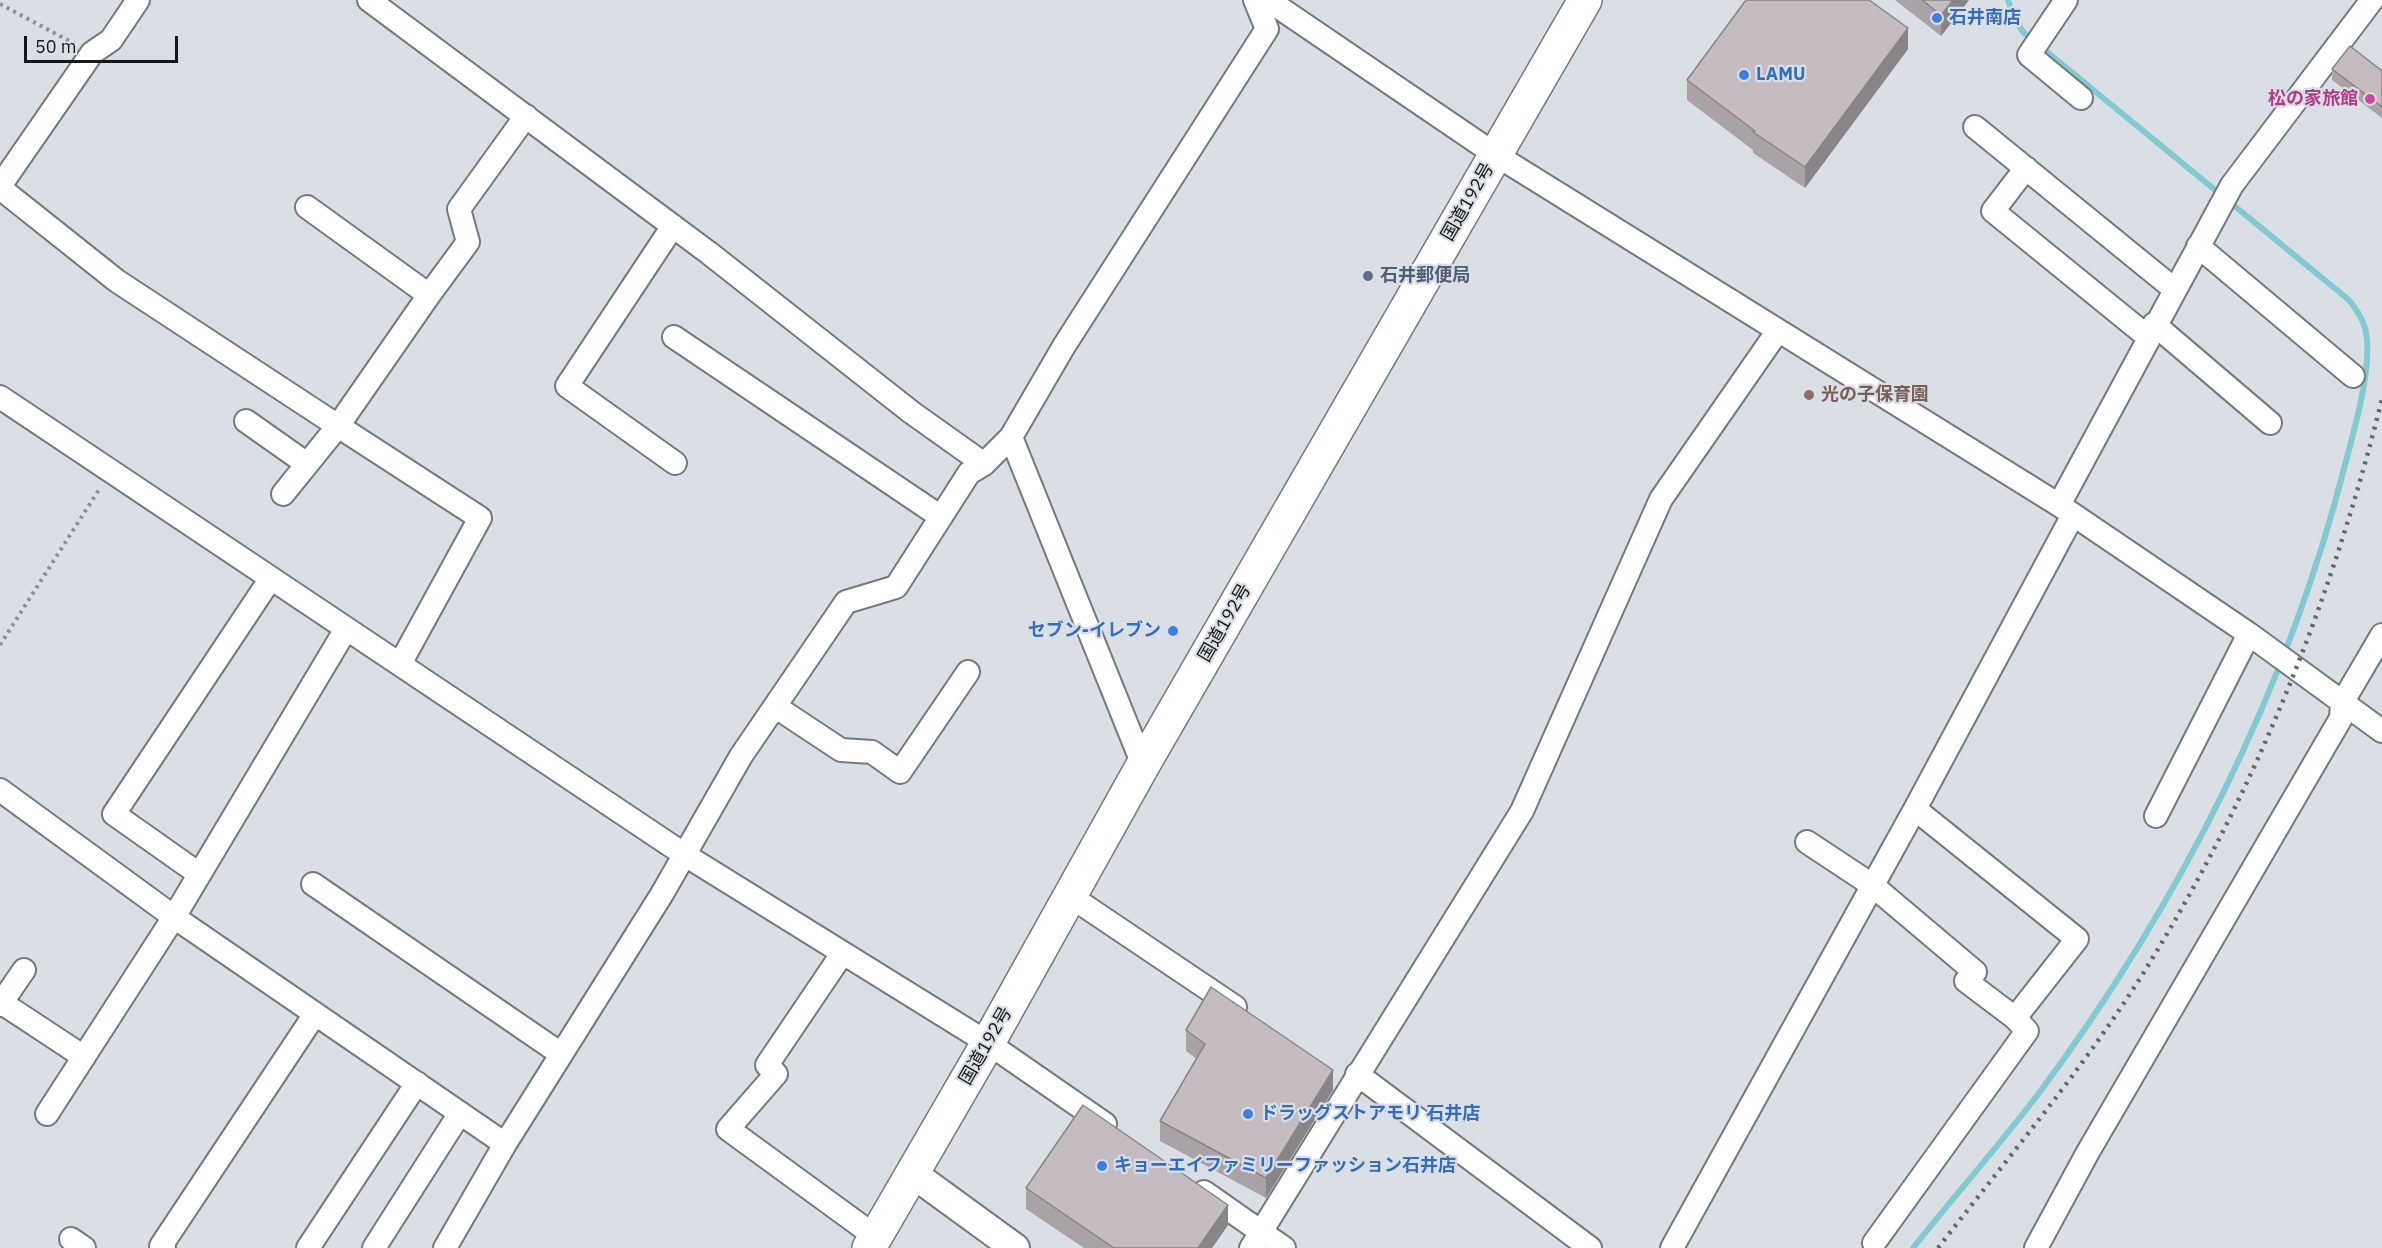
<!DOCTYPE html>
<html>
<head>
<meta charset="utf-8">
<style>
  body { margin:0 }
  #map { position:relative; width:2382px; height:1248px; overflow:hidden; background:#dadfe6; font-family:"IBM Plex Sans",sans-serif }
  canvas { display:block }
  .scale { position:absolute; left:24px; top:36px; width:154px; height:27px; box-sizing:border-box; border:3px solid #151619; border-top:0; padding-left:8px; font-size:18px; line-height:21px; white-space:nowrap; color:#151619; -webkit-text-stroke:4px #dadfe6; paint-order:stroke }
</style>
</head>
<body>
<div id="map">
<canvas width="2382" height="1248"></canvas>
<div class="scale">50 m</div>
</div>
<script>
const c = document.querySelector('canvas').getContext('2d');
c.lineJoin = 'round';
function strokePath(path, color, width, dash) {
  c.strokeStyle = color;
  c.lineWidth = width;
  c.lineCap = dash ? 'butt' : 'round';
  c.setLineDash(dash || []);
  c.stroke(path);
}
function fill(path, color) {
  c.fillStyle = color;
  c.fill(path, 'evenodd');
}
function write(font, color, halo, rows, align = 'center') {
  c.font = font + ' "IBM Plex Sans","Noto Sans JP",sans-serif';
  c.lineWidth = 4.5;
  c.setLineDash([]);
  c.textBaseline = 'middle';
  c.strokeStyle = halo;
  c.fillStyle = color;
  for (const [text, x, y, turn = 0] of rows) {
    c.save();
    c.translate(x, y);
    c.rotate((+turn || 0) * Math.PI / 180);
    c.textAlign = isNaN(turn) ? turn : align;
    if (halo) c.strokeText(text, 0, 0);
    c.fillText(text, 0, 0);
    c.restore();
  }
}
strokePath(new Path2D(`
  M1913,1248C1954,1196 1999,1146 2039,1093C2179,905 2289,688 2346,461C2355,427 2374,361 2365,328C2362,317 2356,309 2349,300L2024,33L2014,19L2008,0`), '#83c9d2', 6);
const minor = new Path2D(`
  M369,0L709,253L911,412L984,464
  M1268,0L1496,155L2059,505L2249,634L2382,731
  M2066,0L2029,55L2081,98
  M1975,127L2174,289
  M2026,168L1993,211L2148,337
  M0,186L92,53L111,40L138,0
  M0,188L117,281L338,426L283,494
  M307,207L429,295L338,426L480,518L400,664
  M673,226L567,386L675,463
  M2198,246L2353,376
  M429,295L468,242L459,209L526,116
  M2154,324L2270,423
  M674,337L941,517
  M0,397L685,855L988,1043L1105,1124
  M246,421L307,464
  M1011,437L1143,765
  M2059,505L2232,185L2372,0
  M346,629L174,917L505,1144
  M776,707L841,750L872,752L900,772L968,672
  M0,790L174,917L47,1114
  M2156,816L2249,634
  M1807,842L1872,885L1975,972L1966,981L2015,1018
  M199,874L114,814L271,578
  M313,884L561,1054
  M1070,896L1235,1007
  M842,954L767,1065L776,1074L728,1129L876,1237
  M2,1003L84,1057
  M0,1005L24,970
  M1357,1074L1590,1248
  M1204,1192L1284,1248
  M71,1239L84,1248
  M1874,1243L2027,1031L2015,1018L2077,939L1915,809
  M164,1248L161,1246L315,1014
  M308,1248L417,1083
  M374,1248L460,1113
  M445,1248L505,1144L662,894L741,756L846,602L896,587L969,473L984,464L1011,437L1064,346L1267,29L1255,0
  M1251,1248L1522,811L1661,499L1777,332
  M1672,1248L1915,809L2073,515
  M2036,1248L2088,1152L2341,718L2342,703L2382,635`);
const tertiary = new Path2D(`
  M912,1173L1015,1248`);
const trunk = new Path2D(`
  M869,1248L988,1043L1143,765L1585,0`);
strokePath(minor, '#74797f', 26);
strokePath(tertiary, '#74797f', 32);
strokePath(trunk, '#74797f', 36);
strokePath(new Path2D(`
  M0,4L75,44
  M0,645L100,488`), '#8c9095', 4, [3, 4.5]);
strokePath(minor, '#fff', 22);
strokePath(tertiary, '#fff', 28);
strokePath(trunk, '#fff', 33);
strokePath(new Path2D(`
  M1938,1248C2006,1160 2079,1074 2139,980C2252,800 2331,604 2382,399`), '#65686c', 4.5, [3, 6]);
fill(new Path2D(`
  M1895,0H1969L1941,36Z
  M1908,49L1805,188L1753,153V150L1687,100V80Z
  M2332,69L2382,71V118L2332,80Z
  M1186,1030L1333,1090L1266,1198L1160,1141V1121L1197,1059L1186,1051Z
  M1026,1188L1228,1225L1212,1248H1084L1026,1209Z`), '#a9a2a6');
fill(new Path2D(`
  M1953,0H1969L1941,36V15Z
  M1908,28V49L1805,188V167Z
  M1333,1070V1090L1266,1198V1178Z
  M1228,1205V1225L1212,1248H1198Z`), '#898487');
const building = new Path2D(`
  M1746,0H1869L1908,28L1805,167L1753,132L1755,131L1687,80Z
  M1922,0H1953L1941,15Z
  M2350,46L2382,71V107L2332,69Z
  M1211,987L1333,1070L1266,1178L1160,1121L1205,1044L1186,1030Z
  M1083,1105L1228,1205L1198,1248H1114L1026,1188Z`);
fill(building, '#c4bcc1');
strokePath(building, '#898487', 1.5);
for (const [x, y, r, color] of [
  [1937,18,6,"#3f7fe0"],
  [1744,75,6,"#3f7fe0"],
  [2370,99,6,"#d1479c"],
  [1368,276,6,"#5c6f8a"],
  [1809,395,6,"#8d6e63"],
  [1173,631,6,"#3f7fe0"],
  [1248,1114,6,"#3f7fe0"],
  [1102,1166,6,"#3f7fe0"]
]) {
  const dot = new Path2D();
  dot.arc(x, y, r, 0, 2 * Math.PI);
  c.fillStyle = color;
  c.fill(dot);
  strokePath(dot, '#dadfe6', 2);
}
write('bold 18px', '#366cbe', '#dadfe6', [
  ["石井南店",1949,18],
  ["LAMU",1756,75],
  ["セブン-イレブン",1161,631,"right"],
  ["ドラッグストアモリ 石井店",1260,1114],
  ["キョーエイファミリーファッション石井店",1114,1166]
], 'left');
write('bold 18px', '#b23c85', '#dadfe6', [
  ["松の家旅館",2358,99]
], 'right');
write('18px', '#151619', '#dadfe6', [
  ["国道192号",1468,202,-60],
  ["国道192号",1225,623,-60],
  ["国道192号",986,1046,-60]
]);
write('bold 18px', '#4e5e75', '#dadfe6', [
  ["石井郵便局",1380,276]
], 'left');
write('bold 18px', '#785e54', '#dadfe6', [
  ["光の子保育園",1821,395]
], 'left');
</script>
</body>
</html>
